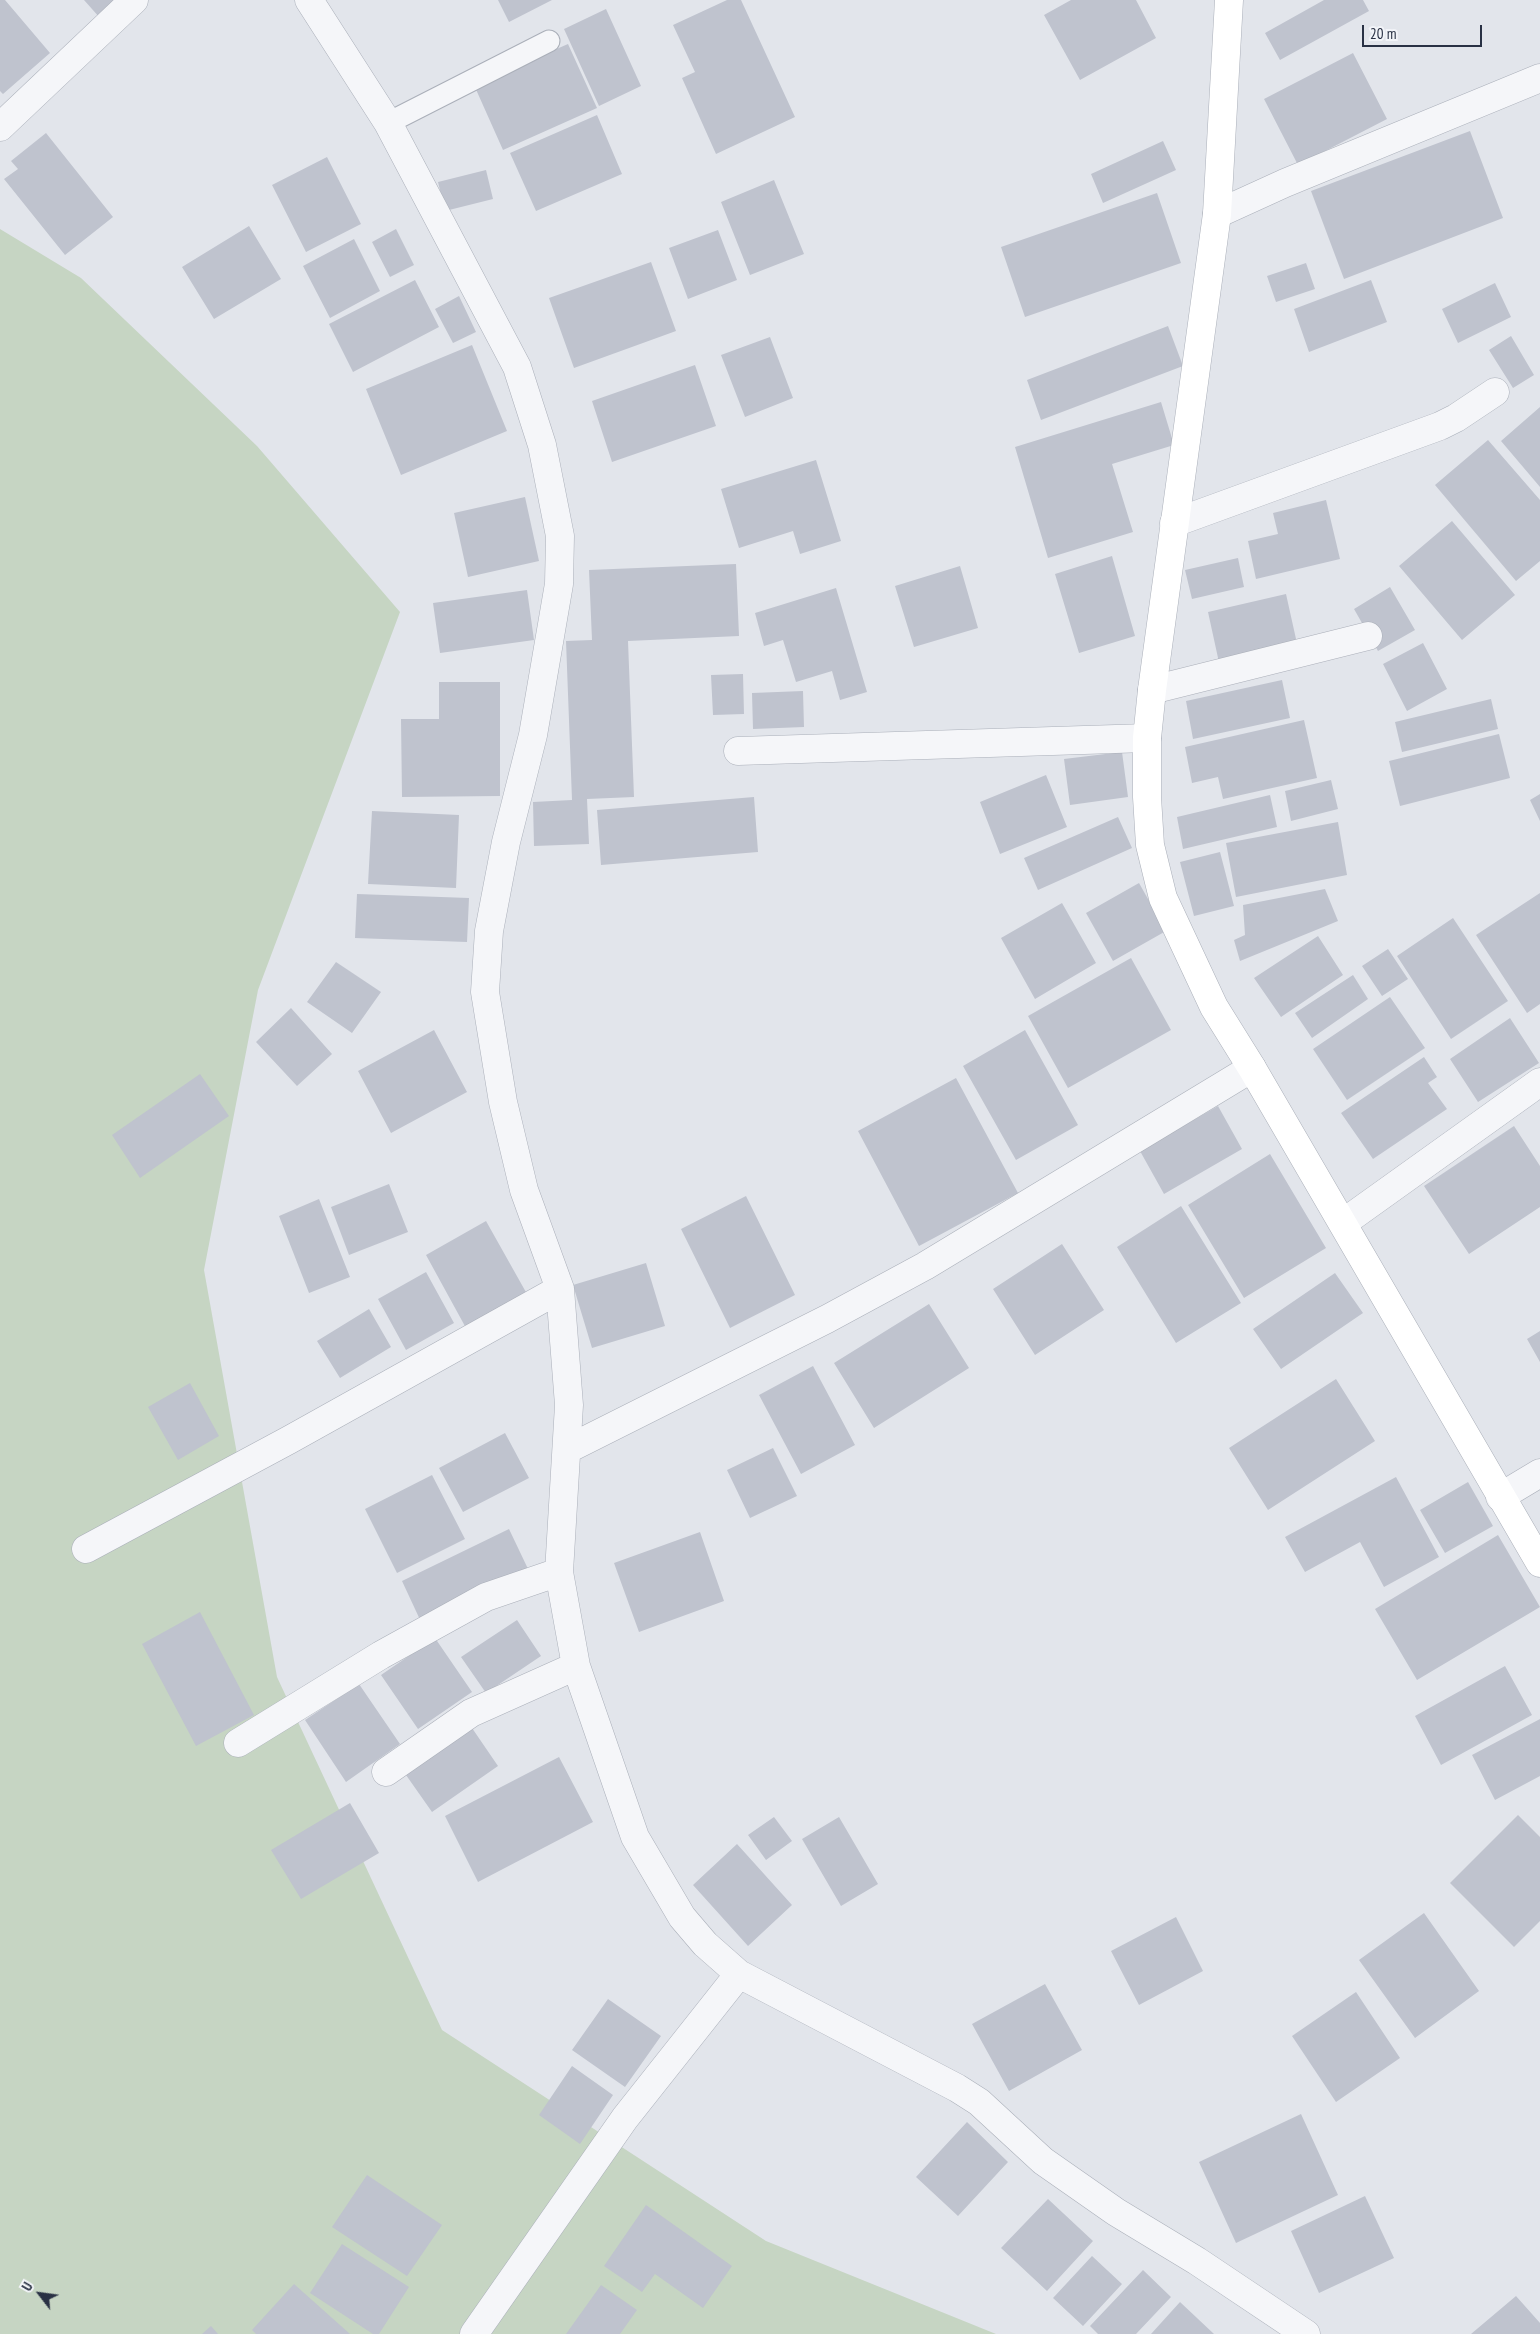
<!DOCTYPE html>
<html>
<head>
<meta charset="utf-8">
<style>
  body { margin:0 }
  #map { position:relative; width:1540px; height:2334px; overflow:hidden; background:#e2e5eb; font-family:"PT Sans Narrow",sans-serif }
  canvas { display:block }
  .north { position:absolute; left:15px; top:2269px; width:50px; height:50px; -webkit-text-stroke:4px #f2f4f8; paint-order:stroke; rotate:300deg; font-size:14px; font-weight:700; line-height:20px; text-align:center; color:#293144 }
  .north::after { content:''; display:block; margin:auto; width:18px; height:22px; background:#293144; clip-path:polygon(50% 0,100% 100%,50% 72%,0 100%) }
  .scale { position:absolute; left:1362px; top:25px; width:120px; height:22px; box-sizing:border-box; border:2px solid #293144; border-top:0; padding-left:6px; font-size:15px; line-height:18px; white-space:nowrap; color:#293144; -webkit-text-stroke:4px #f2f4f8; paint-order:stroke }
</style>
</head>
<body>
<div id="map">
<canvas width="1540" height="2334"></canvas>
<div class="north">U</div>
<div class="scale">20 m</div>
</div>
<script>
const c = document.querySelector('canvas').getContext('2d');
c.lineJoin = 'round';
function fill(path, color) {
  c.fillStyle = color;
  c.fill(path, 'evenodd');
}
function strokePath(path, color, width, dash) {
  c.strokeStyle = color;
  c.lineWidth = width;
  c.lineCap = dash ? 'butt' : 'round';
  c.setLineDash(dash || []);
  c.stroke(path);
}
fill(new Path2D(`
  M0,229L81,278L257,446L400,612L258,990L204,1270L277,1677L442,2030L766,2241L996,2334H0Z`), '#c6d5c3');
fill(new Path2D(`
  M0,0H5L50,53L3,94L0,91Z
  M84,0H120L100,18Z
  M498,0H552L509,22Z
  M727,0H741L795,117L716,154L682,78L695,72L673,25Z
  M1071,0H1136L1156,38L1080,80L1044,15Z
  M1324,0H1363L1369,11L1280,60L1265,33Z
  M606,9L641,86L599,106L564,29Z
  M568,44L597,108L503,150L474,85Z
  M1353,53L1387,119L1298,165L1264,99Z
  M597,115L622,174L536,211L510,153Z
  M1470,131L1503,218L1344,279L1311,191Z
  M46,133L113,217L65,255L4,179L18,169L11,161Z
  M1163,141L1176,170L1103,203L1091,174Z
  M327,157L361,224L306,252L272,185Z
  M486,170L493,199L445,211L438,182Z
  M774,180L804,254L750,275L721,202Z
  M1157,193L1181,263L1025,317L1001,247Z
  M249,226L281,279L214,319L182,267Z
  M396,229L414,265L390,277L372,242Z
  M718,230L737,280L688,299L669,248Z
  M354,239L380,291L330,318L303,266Z
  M651,262L676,331L574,368L549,298Z
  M1306,263L1315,289L1276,302L1267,276Z
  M415,280L439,327L353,372L329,324Z
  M1371,280L1387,322L1309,352L1294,309Z
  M1495,283L1511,317L1458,343L1442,309Z
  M459,296L476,332L453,343L435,309Z
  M1168,326L1183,366L1041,420L1027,380Z
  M1511,336L1534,375L1513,388L1489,350Z
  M770,337L793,398L745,417L721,355Z
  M472,345L507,431L401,475L366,389Z
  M695,365L716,426L612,462L592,401Z
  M1161,402L1174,445L1112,464L1133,532L1048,558L1015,447Z
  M1540,407V487L1501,441Z
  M1488,440L1540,500V561L1516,581L1435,485Z
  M816,460L841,541L800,554L793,531L739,548L721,489Z
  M525,497L539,561L468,577L454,513Z
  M1326,500L1340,559L1256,579L1248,541L1278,534L1273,513Z
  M1452,521L1515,595L1462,640L1399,566Z
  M1112,556L1135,636L1079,653L1055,574Z
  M1238,558L1244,587L1192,599L1185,570Z
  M736,564L739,636L628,641L634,797L587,799L589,844L534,846L533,802L572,800L566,641L592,640L589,570Z
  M960,566L978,628L914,647L895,586Z
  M1390,587L1415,630L1378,651L1354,609Z
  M836,588L867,692L840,700L832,671L796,682L783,640L764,646L755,613Z
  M527,590L534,640L440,653L433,603Z
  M1286,594L1298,648L1220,667L1208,612Z
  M1423,643L1447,689L1407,711L1383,664Z
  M743,674L744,714L713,715L711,675Z
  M1282,680L1290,718L1193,739L1186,701Z
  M439,682H500V796L402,797L401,719H439Z
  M803,691L804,727L753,729L752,693Z
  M1491,699L1498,729L1402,752L1395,722Z
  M1304,720L1317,778L1223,799L1218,777L1192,783L1185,747Z
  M1499,734L1510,778L1400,806L1389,761Z
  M1122,752L1128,797L1070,805L1064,759Z
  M1046,775L1067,827L1000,854L980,802Z
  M1331,780L1338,809L1291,821L1285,791Z
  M1540,794V821L1530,800Z
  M1270,795L1277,827L1183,849L1177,817Z
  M754,797L758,852L601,865L597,810Z
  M372,811L459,815L456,888L368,884Z
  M1118,817L1132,848L1038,890L1024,858Z
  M1338,822L1347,875L1236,897L1226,843Z
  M1220,852L1234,906L1194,916L1180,862Z
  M1139,883L1166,931L1113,961L1086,913Z
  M1325,889L1338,921L1240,961L1234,940L1245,935L1243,905Z
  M1540,893V1004L1527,1013L1476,935Z
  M357,894L469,898L467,942L355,938Z
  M1062,903L1096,963L1035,999L1001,938Z
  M1453,918L1508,1001L1451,1039L1397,956Z
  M1318,936L1343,975L1281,1017L1254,978Z
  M1388,949L1408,979L1382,996L1362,966Z
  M1131,958L1171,1030L1068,1088L1028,1016Z
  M336,962L381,992L352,1033L307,1002Z
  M1353,975L1368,999L1312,1038L1295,1013Z
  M1390,997L1425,1048L1347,1100L1313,1049Z
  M291,1008L332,1054L297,1086L256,1042Z
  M1510,1018L1539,1063L1478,1102L1450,1059Z
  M434,1030L467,1092L391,1133L358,1071Z
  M1025,1030L1078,1125L1016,1160L963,1066Z
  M1424,1057L1437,1077L1428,1083L1447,1109L1373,1159L1341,1113Z
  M200,1074L229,1116L140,1178L112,1135Z
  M956,1078L1018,1193L919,1246L858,1131Z
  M1218,1106L1242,1149L1164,1194L1140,1151Z
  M1514,1126L1540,1166V1207L1469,1254L1424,1186Z
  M1270,1154L1326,1248L1244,1298L1188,1205Z
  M389,1184L408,1232L349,1255L331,1207Z
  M746,1196L795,1295L730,1328L681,1229Z
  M319,1199L350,1277L309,1293L279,1216Z
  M1181,1206L1241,1303L1176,1343L1117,1247Z
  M486,1221L527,1294L466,1328L426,1255Z
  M1062,1244L1104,1310L1035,1355L993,1289Z
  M646,1263L665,1326L592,1348L573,1285Z
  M426,1272L454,1323L406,1350L378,1299Z
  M1335,1273L1363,1313L1281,1369L1253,1329Z
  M929,1304L969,1368L874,1428L834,1363Z
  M369,1309L391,1347L340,1378L317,1341Z
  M1540,1331V1362L1527,1339Z
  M813,1366L855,1445L801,1474L759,1395Z
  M1336,1379L1375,1441L1268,1510L1229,1448Z
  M190,1383L219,1436L178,1460L148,1407Z
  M505,1433L529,1478L463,1512L439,1468Z
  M773,1448L797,1496L750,1518L727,1470Z
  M432,1475L465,1539L397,1573L365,1509Z
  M1396,1477L1439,1557L1384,1587L1360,1542L1305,1572L1285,1537Z
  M1468,1482L1493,1526L1445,1553L1420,1510Z
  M509,1529L529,1571L422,1624L402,1581Z
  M700,1532L724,1601L639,1632L614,1563Z
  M1498,1535L1540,1607L1417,1680L1375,1609Z
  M200,1612L254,1715L196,1746L142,1644Z
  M517,1620L541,1656L486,1693L461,1657Z
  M435,1638L472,1692L418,1729L381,1675Z
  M1505,1666L1532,1715L1441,1765L1415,1716Z
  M359,1684L400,1744L346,1782L305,1720Z
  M1540,1719V1776L1495,1800L1472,1755Z
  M472,1728L498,1766L432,1812L406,1775Z
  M559,1757L593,1822L478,1882L445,1816Z
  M350,1803L379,1853L301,1899L271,1850Z
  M1518,1815L1540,1837V1921L1514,1947L1450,1883Z
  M774,1817L792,1841L766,1860L748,1835Z
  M839,1817L878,1884L841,1906L802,1839Z
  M737,1844L792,1905L748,1946L693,1885Z
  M1424,1913L1479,1991L1415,2038L1359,1960Z
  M1176,1917L1203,1971L1139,2005L1111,1951Z
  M1045,1984L1082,2050L1009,2091L972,2024Z
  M1356,1992L1400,2058L1336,2102L1292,2036Z
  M608,1999L661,2036L625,2087L572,2050Z
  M572,2066L613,2095L580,2144L539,2115Z
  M1301,2114L1338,2195L1236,2243L1199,2162Z
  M967,2122L1008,2162L958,2216L916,2177Z
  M367,2175L442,2225L407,2276L332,2227Z
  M1365,2196L1394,2258L1319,2293L1291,2231Z
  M1048,2199L1093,2241L1047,2291L1001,2248Z
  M646,2205L732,2266L703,2308L655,2274L642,2292L604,2266Z
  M342,2244L409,2287L379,2334H373L310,2293Z
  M1092,2256L1122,2284L1083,2326L1053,2298Z
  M1143,2270L1171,2297L1136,2334H1098L1090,2326Z
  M294,2284L350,2334H256L252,2330Z
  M601,2285L637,2310L620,2334H566Z
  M1516,2296L1540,2323V2334H1471Z
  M1180,2302L1214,2334H1151Z
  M211,2326L218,2334H202Z`), '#bfc3ce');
const lane = new Path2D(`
  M388,123L549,41`);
const street = new Path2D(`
  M309,0L388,123L517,367L542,445L560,536L559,584L533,735L506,842L489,931L485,992L503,1102L524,1190L560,1289L569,1405L559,1572L576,1666L635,1837L682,1917L705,1944L739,1974L957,2088L979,2102L1043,2161L1116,2212L1197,2261L1306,2334
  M0,127L134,0
  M1217,214L1285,183L1540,78
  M1174,523L1440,426L1456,418L1495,392
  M1152,690L1368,636
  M738,751L1147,738
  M1343,1223L1540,1082
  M568,1449L827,1319L925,1266L1252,1068
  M1500,1497L1540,1473
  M86,1549L289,1440L560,1289
  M238,1743L381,1655L486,1597L559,1572
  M386,1772L471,1713L576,1666
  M474,2334L625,2118L739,1974`);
const secondary = new Path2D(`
  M1229,0L1217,214L1152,690L1147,738V797L1150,845L1163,898L1214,1007L1252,1068L1540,1563`);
strokePath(lane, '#aaafb9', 23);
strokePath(street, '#aaafb9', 29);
strokePath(secondary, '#aaafb9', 29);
strokePath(lane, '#f5f6f9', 21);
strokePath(street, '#f5f6f9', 28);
strokePath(secondary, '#fff', 28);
</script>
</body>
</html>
